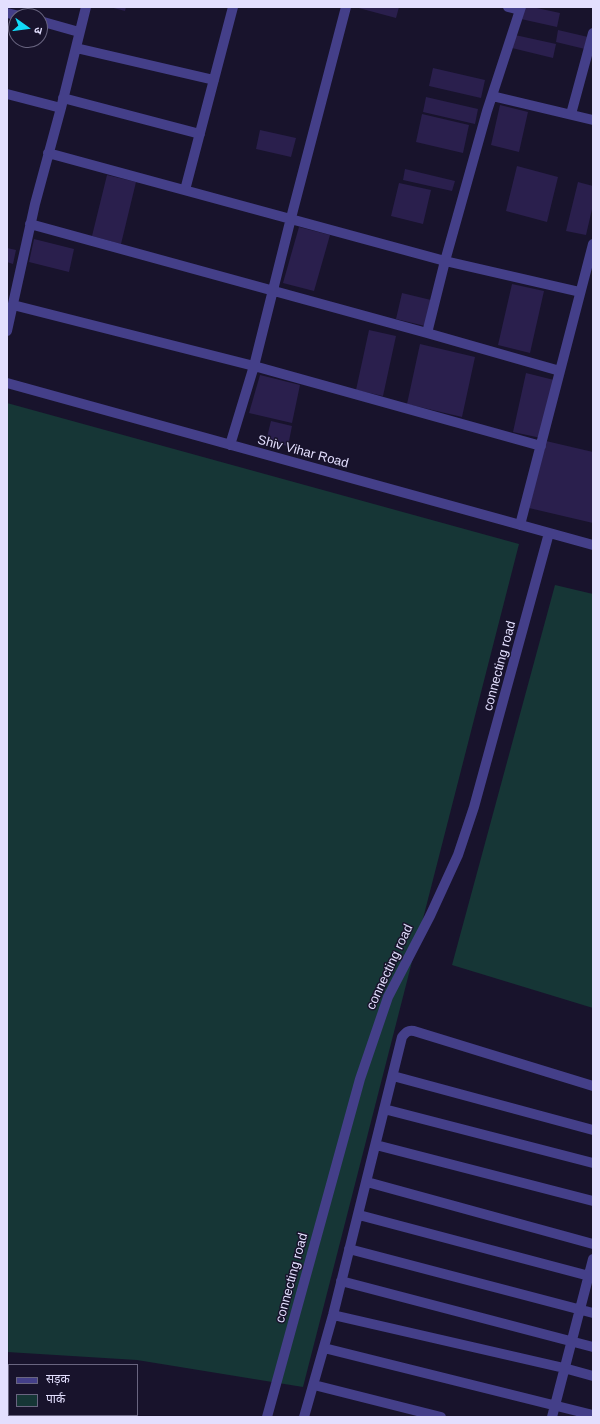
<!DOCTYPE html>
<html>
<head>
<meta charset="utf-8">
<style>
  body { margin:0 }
  #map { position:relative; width:600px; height:1424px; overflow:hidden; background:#18132c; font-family:Helvetica,"Noto Sans Devanagari",sans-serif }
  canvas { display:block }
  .frame { position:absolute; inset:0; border:8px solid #e3dffe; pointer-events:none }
  .legend { position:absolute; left:8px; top:1364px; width:130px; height:52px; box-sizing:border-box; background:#18132c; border:1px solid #696580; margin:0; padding:5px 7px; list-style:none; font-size:12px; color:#e3dffe }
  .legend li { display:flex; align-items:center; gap:8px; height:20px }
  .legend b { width:20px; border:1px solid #696580 }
  .north { position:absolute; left:8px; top:8px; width:40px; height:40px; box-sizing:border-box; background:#18132c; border:1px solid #696580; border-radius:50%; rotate:104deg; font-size:11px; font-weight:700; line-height:16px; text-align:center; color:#e3dffe }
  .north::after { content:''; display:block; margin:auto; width:14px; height:18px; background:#11daf8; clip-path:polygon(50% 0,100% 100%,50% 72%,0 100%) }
</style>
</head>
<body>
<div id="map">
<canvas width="600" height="1424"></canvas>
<div class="frame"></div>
<ul class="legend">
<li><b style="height:5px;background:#443f89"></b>सड़क</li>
<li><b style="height:11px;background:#163636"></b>पार्क</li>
</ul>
<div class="north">उ</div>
</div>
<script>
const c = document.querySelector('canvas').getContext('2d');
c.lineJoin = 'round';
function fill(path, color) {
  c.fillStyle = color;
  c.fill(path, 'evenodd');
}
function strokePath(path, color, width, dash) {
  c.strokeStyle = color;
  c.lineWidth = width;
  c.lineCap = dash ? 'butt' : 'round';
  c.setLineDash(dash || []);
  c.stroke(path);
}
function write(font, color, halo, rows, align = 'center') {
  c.font = font + ' Helvetica,sans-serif';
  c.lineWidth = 3;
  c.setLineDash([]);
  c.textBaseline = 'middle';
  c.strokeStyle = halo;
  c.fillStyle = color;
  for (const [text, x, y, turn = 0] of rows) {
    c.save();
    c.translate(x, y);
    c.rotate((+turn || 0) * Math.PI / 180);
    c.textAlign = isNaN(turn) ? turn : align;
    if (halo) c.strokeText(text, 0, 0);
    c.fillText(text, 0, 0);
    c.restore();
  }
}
fill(new Path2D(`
  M7,403L519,544L303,1387L137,1360L7,1352Z
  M555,585L593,594V1008L452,965Z`), '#163636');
fill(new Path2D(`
  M110,7H126L125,11Z
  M355,7H399L396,18Z
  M524,7H532L560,13L557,27L521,19Z
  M558,30L588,37L585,49L556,42Z
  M515,35L556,44L553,58L512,48Z
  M433,68L485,80L481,98L429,86Z
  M426,97L478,109L475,124L423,112Z
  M500,105L528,112L519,152L491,145Z
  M422,114L469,125L463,153L416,142Z
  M260,130L296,138L291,157L256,149Z
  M517,166L558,177L547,222L506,211Z
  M405,169L455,181L452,191L403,180Z
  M107,175L136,182L121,244L92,236Z
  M578,182L593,186V205L586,235L566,231Z
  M399,183L431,190L423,224L391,216Z
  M299,227L330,235L314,291L283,283Z
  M34,239L74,249L69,272L29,262Z
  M7,248L16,250L13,264L7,262Z
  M512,284L544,291L530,353L498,345Z
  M402,293L431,300L425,326L396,319Z
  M369,330L396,336L383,396L356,390Z
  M420,344L475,357L462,417L407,404Z
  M526,373L554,380L541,438L513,432Z
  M260,375L300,385L292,423L249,413Z
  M271,421L292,426L288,446L266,441Z
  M546,441L593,452V523L529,508Z`), '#2a1f4d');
strokePath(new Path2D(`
  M508,7L520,10
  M7,13L20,16
  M40,21L79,32
  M76,48L214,80
  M7,94L61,108
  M492,96L593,120
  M63,98L200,134
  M571,114L593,33
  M48,153L445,261L580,292
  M185,190L233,7
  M30,224L427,333L560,371
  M13,305L254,366L541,446
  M7,331L35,204L61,108L86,7
  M427,333L445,261L487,111L521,7
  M7,383L593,545
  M230,445L254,366L291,218L346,7
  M520,525L593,244
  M393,1076L593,1130
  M384,1109L593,1163
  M376,1145L593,1201
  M367,1182L593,1244
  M359,1215L593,1277
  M349,1249L593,1313
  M341,1281L593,1347
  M333,1315L564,1368L593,1376
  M324,1348L593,1415
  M314,1385L441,1417
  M267,1417L360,1079L388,997L430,916L458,855L474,807L549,533
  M304,1417L333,1315L402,1037C406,1032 408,1030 414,1031L593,1086
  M552,1417L593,1259`), '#443f89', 10);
strokePath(new Path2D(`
  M7,1411H9
  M54,1415L74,1417`), '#443f89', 10);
write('13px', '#e3dffe', '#18132c', [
  ["Shiv Vihar Road",303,452,15],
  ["connecting road",500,666,-75],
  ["connecting road",390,967,-65],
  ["connecting road",292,1278,-75]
]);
</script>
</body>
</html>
